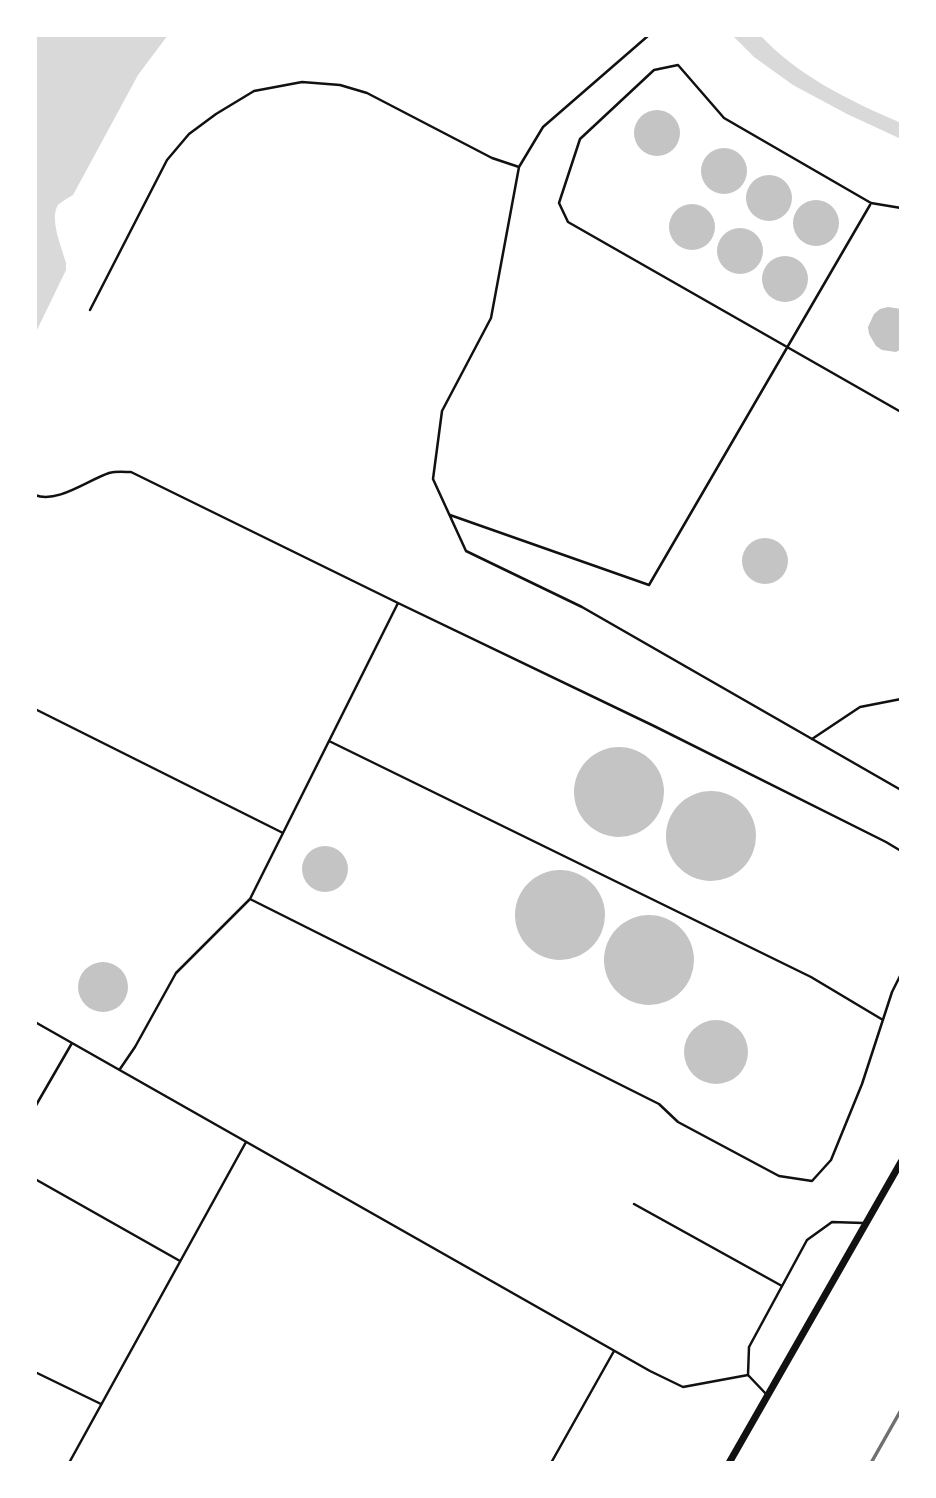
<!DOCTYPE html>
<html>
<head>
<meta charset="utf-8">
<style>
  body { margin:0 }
  #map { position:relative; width:936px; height:1498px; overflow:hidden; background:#fff; font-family:Signika,sans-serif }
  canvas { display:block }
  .frame { position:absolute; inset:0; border:37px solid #fff; pointer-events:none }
</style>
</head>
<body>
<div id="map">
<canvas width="936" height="1498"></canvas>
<div class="frame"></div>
</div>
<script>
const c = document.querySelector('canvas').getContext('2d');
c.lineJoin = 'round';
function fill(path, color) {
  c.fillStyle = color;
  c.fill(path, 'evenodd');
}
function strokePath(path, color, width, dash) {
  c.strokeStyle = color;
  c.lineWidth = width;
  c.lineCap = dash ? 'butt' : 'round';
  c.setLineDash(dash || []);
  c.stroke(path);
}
fill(new Path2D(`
  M35,35H168L138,75L73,195C68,198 62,201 58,205C49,219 62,248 66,263V270L35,334Z
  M732,35H760C798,76 850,101 901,123V139L847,114L793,85L754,57Z`), '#d9d9d9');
fill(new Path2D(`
  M634 133a23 23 0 1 1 46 0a23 23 0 1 1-46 0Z
  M701 171a23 23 0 1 1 46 0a23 23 0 1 1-46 0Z
  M746 198a23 23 0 1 1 46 0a23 23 0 1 1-46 0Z
  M793 223a23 23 0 1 1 46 0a23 23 0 1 1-46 0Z
  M669 227a23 23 0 1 1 46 0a23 23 0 1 1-46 0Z
  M717 251a23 23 0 1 1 46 0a23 23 0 1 1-46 0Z
  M762 279a23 23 0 1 1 46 0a23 23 0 1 1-46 0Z
  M888,307L901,309V349L896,352L882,350L876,346L869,334L868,327L874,314L880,309Z
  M742 561a23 23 0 1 1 46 0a23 23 0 1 1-46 0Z
  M574 792a45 45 0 1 1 90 0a45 45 0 1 1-90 0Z
  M666 836a45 45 0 1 1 90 0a45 45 0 1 1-90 0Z
  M302 869a23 23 0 1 1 46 0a23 23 0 1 1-46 0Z
  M515 915a45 45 0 1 1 90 0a45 45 0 1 1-90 0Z
  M604 960a45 45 0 1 1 90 0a45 45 0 1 1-90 0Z
  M78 987a25 25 0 1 1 50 0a25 25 0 1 1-50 0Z
  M684 1052a32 32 0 1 1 64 0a32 32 0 1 1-64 0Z`), '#c4c4c4');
strokePath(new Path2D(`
  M649,35L543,127L519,167L491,318L442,411L433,479L466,551L582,607L901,790
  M901,208L871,203L724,118L678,65L654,70L580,139L559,203L568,222L901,412
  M90,310L167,160L189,134L216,114L254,91L302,82L340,85L367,93L492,158L519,167
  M35,495C57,504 88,480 109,473C116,471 124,472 131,472L398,603L654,726L886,842L901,851
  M450,515L649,585L870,205
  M35,709L283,833
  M812,739L860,707L901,699
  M329,741L811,977L883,1020
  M250,899L659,1104L678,1122L779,1176L812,1181L831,1160L862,1084L892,992L901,974
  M35,1022L650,1371L683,1387L748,1375
  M120,1069L135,1047L176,973L250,899L398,603
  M35,1107L72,1043
  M35,1179L180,1261
  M634,1204L782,1286
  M35,1372L101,1404
  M767,1395L748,1375L749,1347L807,1240L832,1222L863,1223
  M69,1463L246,1142
  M551,1463L614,1351`), '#111', 2.5);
strokePath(new Path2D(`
  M729,1463L901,1162`), '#111', 7);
strokePath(new Path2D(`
  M871,1463L901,1410`), '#707070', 3.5);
</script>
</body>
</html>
